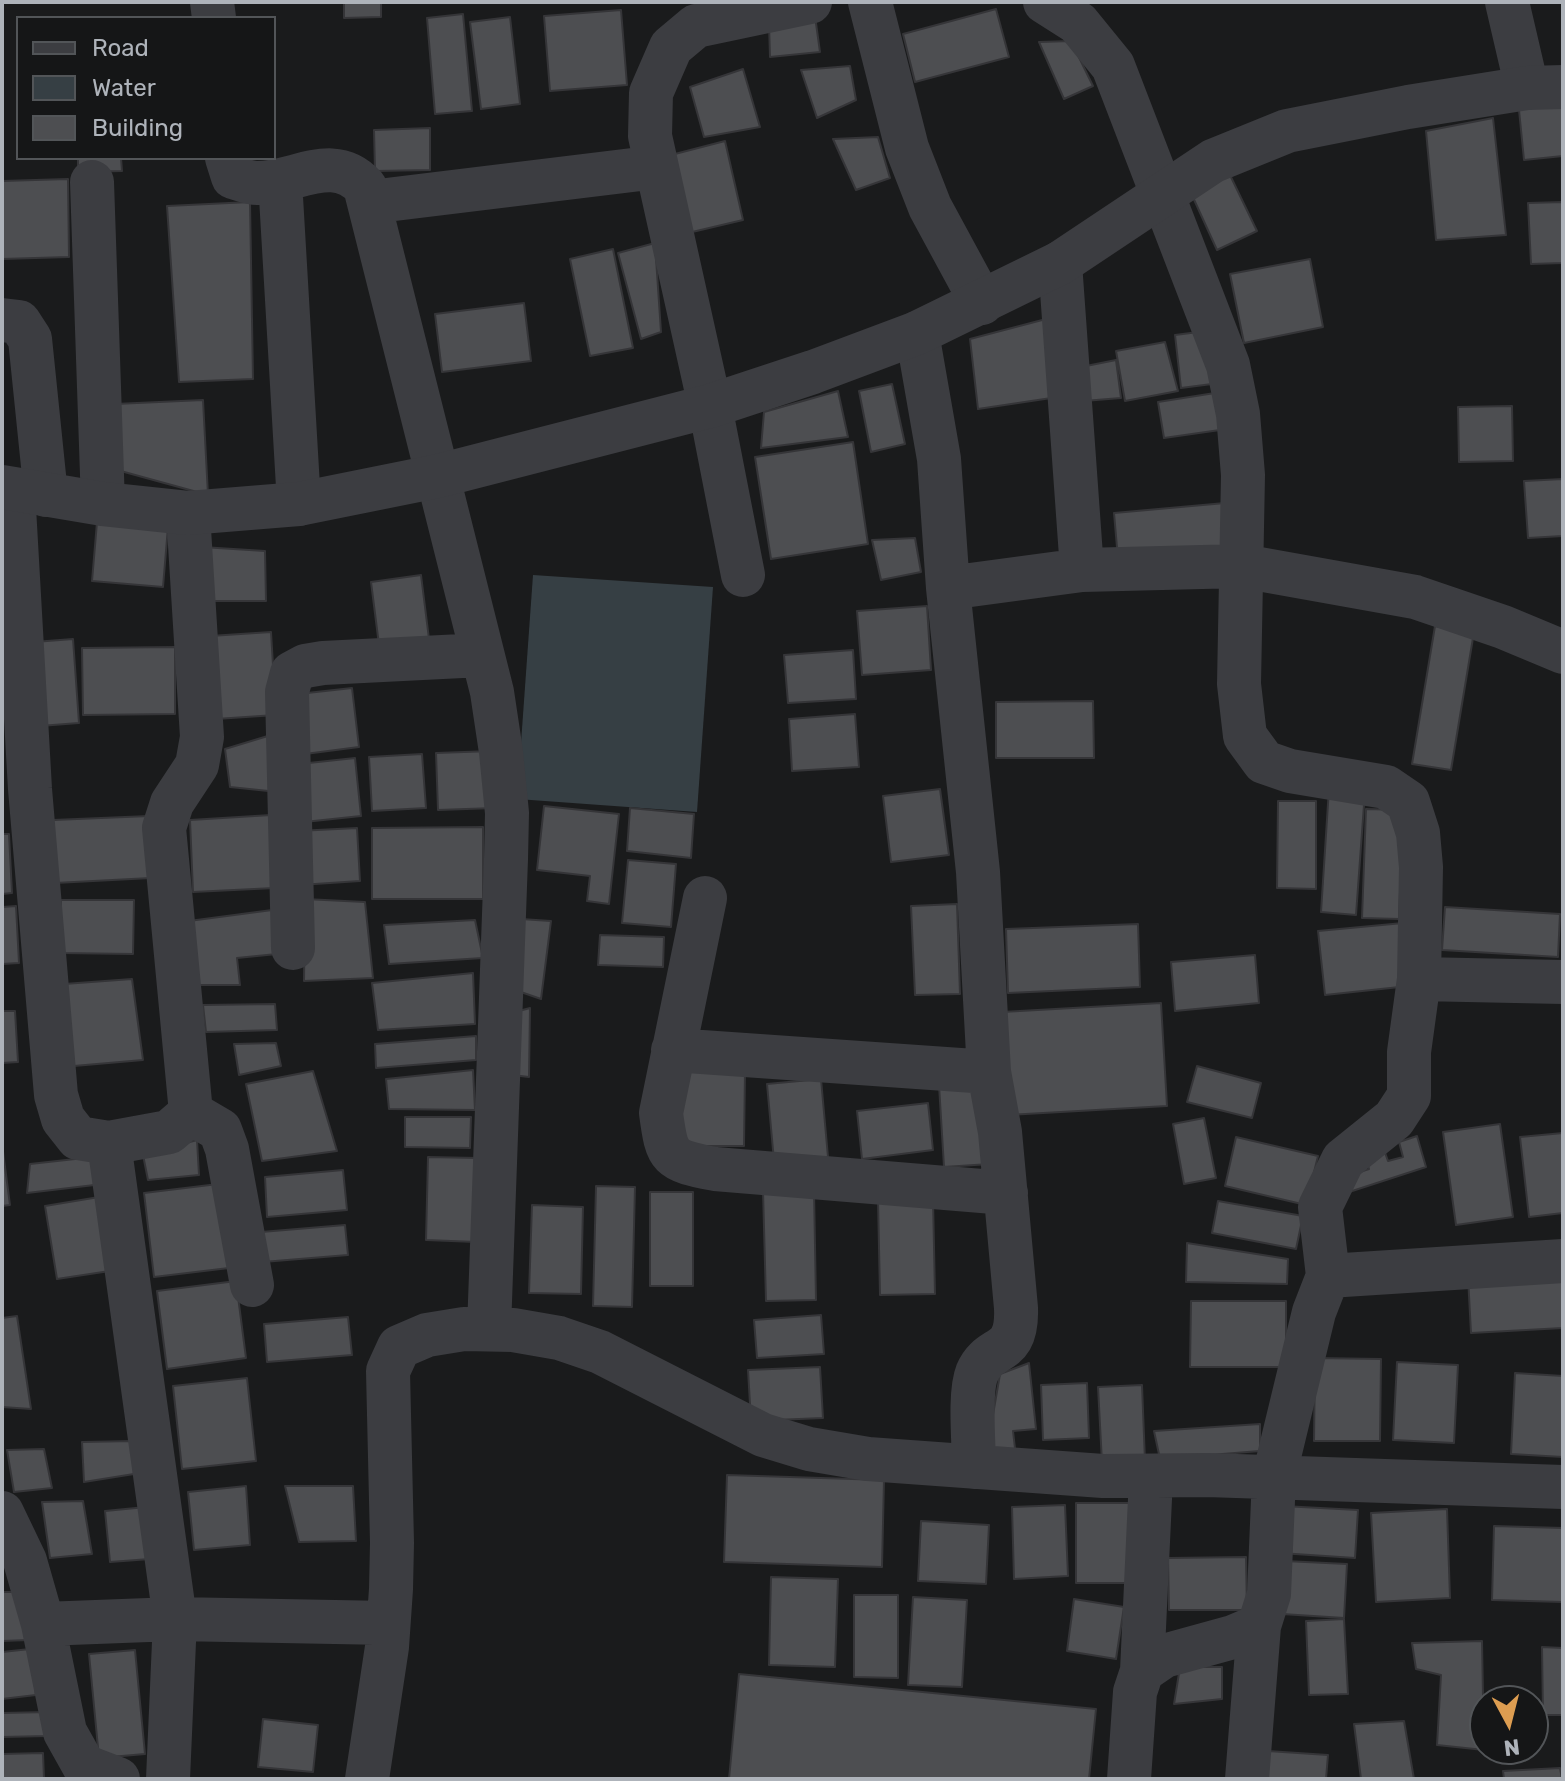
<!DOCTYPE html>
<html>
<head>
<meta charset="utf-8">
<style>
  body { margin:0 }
  #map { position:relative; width:1565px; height:1781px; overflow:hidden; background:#1a1b1c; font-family:Rubik,sans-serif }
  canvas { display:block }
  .frame { position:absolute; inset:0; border:4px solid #aeb3ba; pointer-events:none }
  .legend { position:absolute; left:16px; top:16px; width:260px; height:144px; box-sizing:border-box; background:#151617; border:2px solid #525558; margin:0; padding:10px 14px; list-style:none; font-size:24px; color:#aeb3ba }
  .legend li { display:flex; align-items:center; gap:16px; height:40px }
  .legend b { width:40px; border:2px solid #525558 }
  .north { position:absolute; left:1469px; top:1685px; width:80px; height:80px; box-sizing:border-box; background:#151617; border:2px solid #525558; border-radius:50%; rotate:173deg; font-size:22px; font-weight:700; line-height:32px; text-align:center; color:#aeb3ba }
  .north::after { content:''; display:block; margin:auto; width:28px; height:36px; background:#dd9d51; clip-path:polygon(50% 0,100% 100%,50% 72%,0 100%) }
</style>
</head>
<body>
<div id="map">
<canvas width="1565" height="1781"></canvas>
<div class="frame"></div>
<ul class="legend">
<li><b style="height:10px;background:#3c3d41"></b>Road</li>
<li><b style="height:22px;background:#363f44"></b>Water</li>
<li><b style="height:22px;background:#4d4e51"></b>Building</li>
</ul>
<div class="north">N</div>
</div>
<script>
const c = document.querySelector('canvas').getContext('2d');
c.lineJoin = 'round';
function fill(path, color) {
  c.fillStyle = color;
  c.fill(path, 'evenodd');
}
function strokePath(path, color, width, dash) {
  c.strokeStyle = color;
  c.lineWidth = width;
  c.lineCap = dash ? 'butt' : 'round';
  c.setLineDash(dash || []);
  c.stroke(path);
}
fill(new Path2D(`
  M533,575L713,587L697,812L517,799Z`), '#363f44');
const building = new Path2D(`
  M344,2H381V17L344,18Z
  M996,9L1009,57L915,82L903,34Z
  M621,10L627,85L550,91L544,16Z
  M463,14L472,111L435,114L427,18Z
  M815,16L820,52L770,57L769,24Z
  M510,17L520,104L481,109L470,22Z
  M1071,41L1093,86L1064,99L1039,42Z
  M850,66L856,100L817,118L801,70Z
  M743,69L760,127L704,137L690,87Z
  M1563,96V156L1524,160L1518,100Z
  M1493,118L1506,235L1436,240L1426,131Z
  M430,128V170L375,171L374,130Z
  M878,137L890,178L856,190L833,139Z
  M725,141L743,220L688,233L671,155Z
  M78,158H121L122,171L78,172Z
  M1230,175L1257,231L1217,250L1191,193Z
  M68,179L69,257L2,259V181Z
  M250,202L253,379L179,382L167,206Z
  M1563,202V263L1531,264L1528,203Z
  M655,243L661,332L641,339L618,253Z
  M613,249L633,348L590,356L570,259Z
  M1310,259L1323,327L1244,343L1230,274Z
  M524,303L531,361L442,372L435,314Z
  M1046,319L1058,397L978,409L970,339Z
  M1206,331L1212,384L1181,388L1175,335Z
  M1165,342L1178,391L1125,401L1116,351Z
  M1116,360L1121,398L1084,401L1086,366Z
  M892,384L905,444L871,452L859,391Z
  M838,391L848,437L761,448L764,412Z
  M1221,392L1227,429L1164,438L1158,402Z
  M203,400L208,495L117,470L115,404Z
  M1512,406L1513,461L1459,462L1458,407Z
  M853,442L868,544L771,559L755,457Z
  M1563,479V536L1528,538L1524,481Z
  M1225,503L1229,549L1118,559L1114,513Z
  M97,522L168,527L163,587L92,581Z
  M915,538L921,572L881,580L872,540Z
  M202,547L265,551L266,601H208Z
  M421,575L429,639L379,645L371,582Z
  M927,606L931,670L862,675L857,611Z
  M1435,626L1474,632L1451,770L1412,764Z
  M271,632L276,715L216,719L210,636Z
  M73,639L79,723L40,726L34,642Z
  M175,647V714L83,715L82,648Z
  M853,650L856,699L788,703L784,655Z
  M352,688L359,747L305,754L298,694Z
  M1093,701L1094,758H996V702Z
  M855,714L859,767L792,771L789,719Z
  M271,735L278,792L230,787L225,749Z
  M492,751L495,808L438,810L436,753Z
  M422,754L426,808L372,811L369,757Z
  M355,758L361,816L295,823L290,765Z
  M1329,788L1365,791L1356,915L1321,912Z
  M940,789L949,855L891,862L883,796Z
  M1278,801H1316V889L1277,888Z
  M544,806L619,814L609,904L587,901L590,876L537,870Z
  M630,808L694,814L691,858L627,851Z
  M1366,809L1403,810L1399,919L1362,918Z
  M271,815L275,888L193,892L190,820Z
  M149,816L151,878L55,883L53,820Z
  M483,827V899H372V828Z
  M357,828L360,881L300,885L297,831Z
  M2,834H9L12,893L2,894Z
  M628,860L676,864L671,927L622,923Z
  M305,899L365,902L373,978L304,981Z
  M61,900H134L133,954L60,953Z
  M957,904L960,994L915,995L911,906Z
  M16,906L19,963L2,964V907Z
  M1445,907L1560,914L1558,957L1442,950Z
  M272,910L277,954L237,958L240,985H197L189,921Z
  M521,919L551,921L541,999L515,990Z
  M475,920L483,958L389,964L384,925Z
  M1403,923L1409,986L1325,995L1318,931Z
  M1138,924L1140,987L1008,993L1006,929Z
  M600,935L664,937L663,967L598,965Z
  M1255,955L1259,1003L1175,1011L1171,962Z
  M473,973L475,1024L378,1030L372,983Z
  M132,979L143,1060L74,1066L64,984Z
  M1161,1003L1167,1106L1008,1115L1002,1012Z
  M275,1004L277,1030L206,1032L203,1005Z
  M530,1008L529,1077L512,1075L515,1012Z
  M2,1011H15L18,1062L2,1063Z
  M476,1036V1060L376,1068L375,1044Z
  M276,1043L281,1066L239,1075L234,1044Z
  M1197,1066L1261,1083L1252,1118L1187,1102Z
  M473,1070L475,1110L389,1109L386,1079Z
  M313,1071L337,1151L262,1161L246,1084Z
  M679,1072H745L744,1146H679Z
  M821,1079L828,1157L774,1161L767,1084Z
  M986,1082L990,1164L944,1167L939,1085Z
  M928,1103L933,1150L862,1159L857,1111Z
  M405,1117H471L470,1148L405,1147Z
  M1204,1118L1216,1178L1184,1184L1173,1124Z
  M1500,1124L1513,1217L1456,1225L1443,1132Z
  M1563,1133V1213L1529,1217L1520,1137Z
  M1417,1136L1426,1167L1343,1194L1338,1179L1369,1169L1364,1154L1383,1147L1388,1161L1403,1157L1399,1142Z
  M1236,1137L1318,1156L1306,1205L1225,1186Z
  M197,1140L199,1175L148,1180L143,1155Z
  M2,1144L10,1205L2,1206Z
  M93,1157L103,1184L27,1193L30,1164Z
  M428,1157L478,1158L476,1242L426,1240Z
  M343,1170L347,1210L267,1217L265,1177Z
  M218,1184L229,1268L154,1277L144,1193Z
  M596,1186L635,1187L632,1307L593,1306Z
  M814,1190L816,1300L766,1301L763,1191Z
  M650,1192H693V1286H650Z
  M111,1195L123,1269L57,1279L45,1206Z
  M933,1199L935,1294L880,1295L878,1200Z
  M1218,1201L1303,1216L1296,1249L1212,1233Z
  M532,1205L583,1207L581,1294L529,1293Z
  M345,1225L348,1255L263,1262L261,1232Z
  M1187,1243L1288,1259L1287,1284L1186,1282Z
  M1563,1273V1328L1471,1333L1468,1277Z
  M236,1281L246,1358L167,1369L157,1291Z
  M1191,1301H1286V1367H1190Z
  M821,1315L824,1354L757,1358L754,1320Z
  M17,1316L31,1409L2,1407V1318Z
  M348,1317L352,1355L267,1362L264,1324Z
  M1315,1358L1381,1359L1380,1441H1314Z
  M1397,1362L1458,1365L1454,1443L1393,1440Z
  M1029,1363L1036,1429L1013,1431L1016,1457L985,1461L1000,1374Z
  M820,1367L823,1418L751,1421L748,1370Z
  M1515,1373L1563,1376V1457L1511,1454Z
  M247,1378L256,1461L182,1469L173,1386Z
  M1087,1383L1089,1438L1043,1440L1041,1385Z
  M1142,1385L1145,1461L1102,1463L1098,1387Z
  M1260,1424V1451L1160,1459L1154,1431Z
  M133,1441L134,1474L84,1482L82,1442Z
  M44,1449L52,1488L14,1492L7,1450Z
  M727,1475L884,1480L882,1567L724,1562Z
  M246,1486L250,1545L194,1550L188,1492Z
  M285,1486H353L356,1541L299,1542Z
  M83,1501L92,1554L50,1558L42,1502Z
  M1076,1503H1137V1583H1076Z
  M1065,1505L1068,1576L1014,1579L1012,1507Z
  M1283,1506L1358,1510L1355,1558L1280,1553Z
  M146,1507L150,1559L110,1562L105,1511Z
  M1447,1509L1450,1598L1376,1602L1371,1513Z
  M921,1521L989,1525L986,1584L918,1581Z
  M1494,1526L1563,1528V1602L1492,1600Z
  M1246,1557L1247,1610H1169L1168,1558Z
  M1285,1561L1347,1564L1344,1618L1282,1614Z
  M771,1577L838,1579L835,1667L769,1665Z
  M2,1592H27L29,1640L2,1641Z
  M854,1595H898V1678L854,1677Z
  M913,1597L967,1600L962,1687L908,1685Z
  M1074,1599L1124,1607L1116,1659L1067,1651Z
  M1344,1619L1348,1694L1309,1695L1306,1621Z
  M1482,1641L1484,1750L1437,1745L1441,1675L1416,1669L1412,1643Z
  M1542,1647L1563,1648V1715H1543Z
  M30,1649L36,1695L2,1699V1652Z
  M135,1650L145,1754L99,1758L89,1654Z
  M1180,1667H1222V1699L1174,1704Z
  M739,1674L1096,1709L1089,1779H729Z
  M48,1712V1736L2,1737V1713Z
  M263,1719L318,1725L313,1772L258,1767Z
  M1404,1721L1414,1779H1361L1354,1724Z
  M1268,1751L1328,1755L1326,1779L1268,1778Z
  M43,1753L44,1779H2V1754Z
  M1560,1768L1562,1779H1504L1503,1771Z`);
fill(building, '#4d4e51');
strokePath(building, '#353538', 2);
strokePath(new Path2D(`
  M212,2L214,18
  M870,2L907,148L930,207L982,303
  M1045,2L1078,23L1113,66L1228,365L1238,414L1243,475L1239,684L1245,736L1264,762L1290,771L1386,787L1408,802L1418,833L1421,867L1419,979L1409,1052V1096L1394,1119L1343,1160L1320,1207L1328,1276L1314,1312L1274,1477L1269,1594L1259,1626L1233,1637L1164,1656L1142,1671L1135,1692L1129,1779
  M1507,2L1527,88
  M227,158L233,177C240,179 249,183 257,183C296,183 334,152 365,187L492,692L501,752L507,813L506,859L489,1329
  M280,180L299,504
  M92,182L103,504
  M370,202L657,167
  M1060,263L1082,570
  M2,320L19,322L30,339L46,495
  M917,333L939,459L948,588L978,872L989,1072L1000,1132L1016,1308C1018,1359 990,1342 977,1373C969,1393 974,1444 974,1467
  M13,490L30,789L56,1095L63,1119L78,1138L109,1143L169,1132L191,1113L164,828L172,803L197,765L202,737L188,513
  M743,575L710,406L650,136L651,93L671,47L696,26L810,2
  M948,588L1082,570L1242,566L1415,597L1503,627L1563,652
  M705,898L661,1113C667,1159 669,1160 715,1169L1006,1193
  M293,948L287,692L292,673L305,666L323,663L482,655
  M1419,979L1563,982
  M673,1050L989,1072
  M191,1113L220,1130L227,1149L252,1285
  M109,1143L175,1619L168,1779
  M1328,1276L1563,1261
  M2,1513L25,1561L43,1624L65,1732L84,1766L118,1779
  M43,1624L175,1619L388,1623
  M1142,1671L1151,1477
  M367,1779L387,1647L391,1589L392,1543L388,1371L399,1347L427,1335L464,1329L513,1330L559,1338L600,1352L763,1435L809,1449L868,1459L1103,1476L1207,1475L1563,1487
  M1247,1779L1259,1626`), '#3c3d41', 44);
strokePath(new Path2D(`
  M2,487L103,504L188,513L299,504L438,476L710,406L813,372L917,333L1060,263L1213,161L1287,131L1408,107L1527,88L1563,87`), '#3c3d41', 44);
</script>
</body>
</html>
